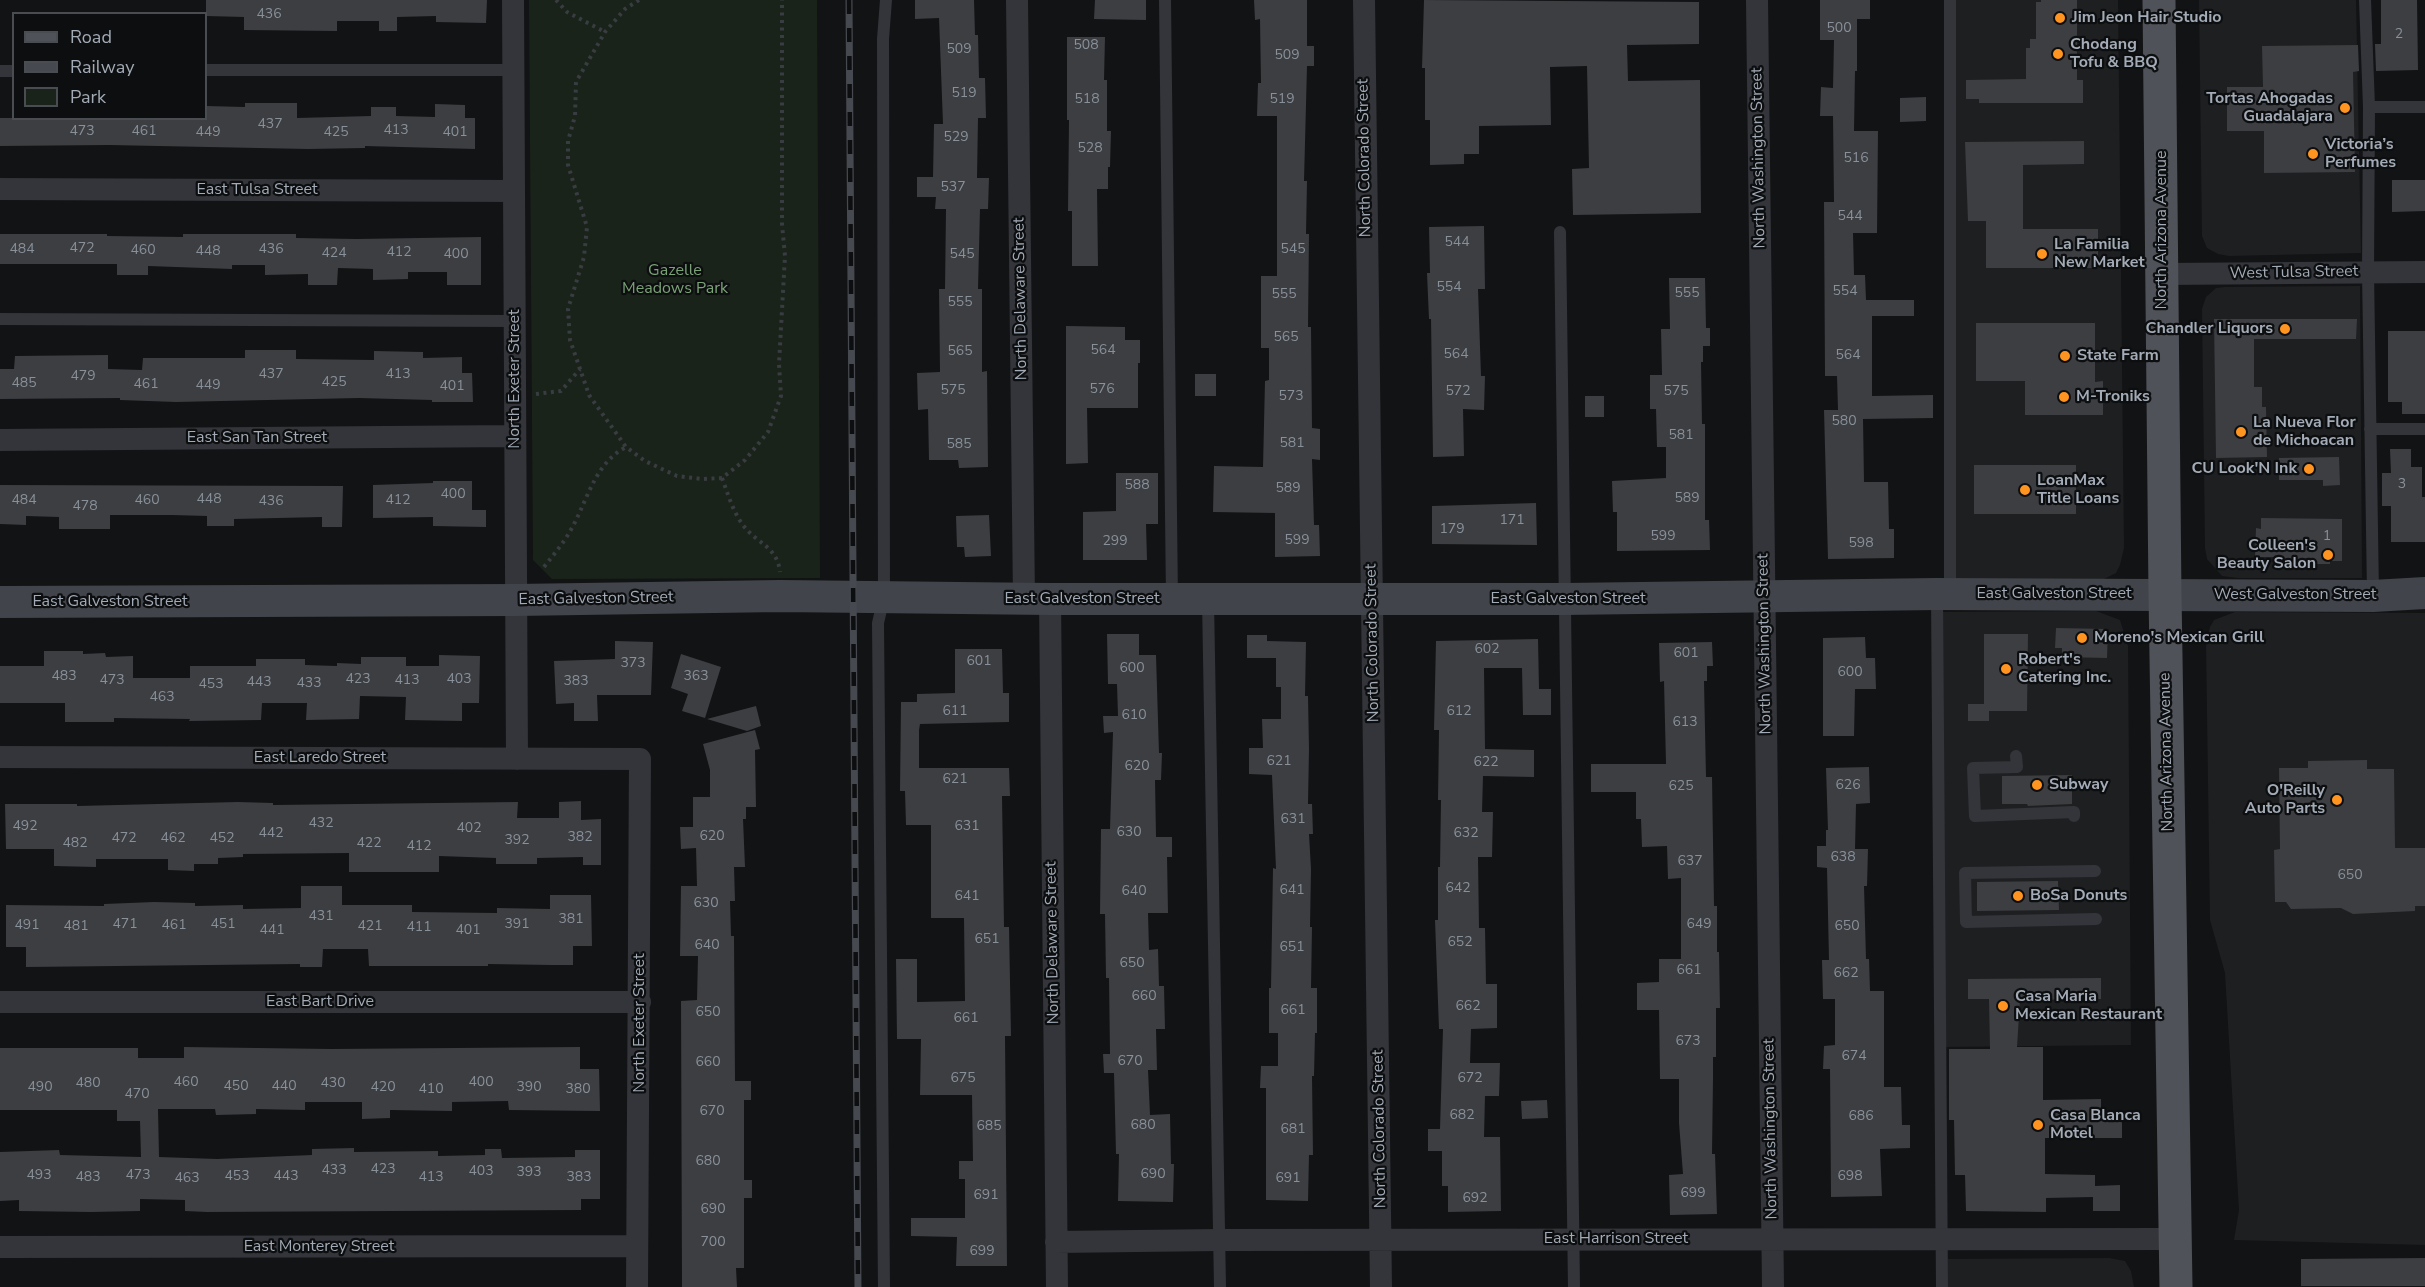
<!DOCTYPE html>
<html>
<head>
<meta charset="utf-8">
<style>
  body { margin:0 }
  #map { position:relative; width:2425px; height:1287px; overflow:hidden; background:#121314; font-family:"Nunito Sans",sans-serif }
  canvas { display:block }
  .legend { position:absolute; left:12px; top:12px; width:195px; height:108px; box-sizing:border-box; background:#0d0e0f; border:2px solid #494d52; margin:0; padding:8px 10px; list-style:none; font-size:18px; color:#a2abb6 }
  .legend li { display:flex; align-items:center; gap:12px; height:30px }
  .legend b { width:30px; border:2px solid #494d52 }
</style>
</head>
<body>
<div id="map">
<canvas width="2425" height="1287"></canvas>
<ul class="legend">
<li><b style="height:8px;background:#4f5259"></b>Road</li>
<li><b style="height:8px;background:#46494f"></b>Railway</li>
<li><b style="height:16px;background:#1a231a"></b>Park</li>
</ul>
</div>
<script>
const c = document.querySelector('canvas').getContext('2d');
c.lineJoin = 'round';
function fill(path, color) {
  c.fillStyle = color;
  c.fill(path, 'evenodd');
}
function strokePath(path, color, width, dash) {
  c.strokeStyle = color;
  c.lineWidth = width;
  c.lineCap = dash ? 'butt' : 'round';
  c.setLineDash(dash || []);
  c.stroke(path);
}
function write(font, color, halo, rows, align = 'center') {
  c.font = font + ' "Nunito Sans",sans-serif';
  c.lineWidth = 4.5;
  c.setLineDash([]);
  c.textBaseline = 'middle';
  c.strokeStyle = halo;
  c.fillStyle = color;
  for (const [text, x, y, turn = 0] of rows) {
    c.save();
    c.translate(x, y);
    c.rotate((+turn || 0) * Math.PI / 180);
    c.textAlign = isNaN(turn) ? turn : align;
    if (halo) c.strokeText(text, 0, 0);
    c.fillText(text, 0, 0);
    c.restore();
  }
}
fill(new Path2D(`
  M1956,0H2118L2124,548L2120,565L2116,573L2104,579H1956Z
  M2199,0H2356L2361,253L2229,256L2218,254L2207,248L2202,236Z
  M2360,286L2362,578H2238L2222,576L2207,559L2205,548L2202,309L2206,297L2216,288L2225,287Z
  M2096,611L2120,620L2128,646L2131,1045L1942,1047V612Z
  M2235,612L2425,613V1245L2234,1240L2239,1210L2225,973L2210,920L2206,643L2210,627L2214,620Z
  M2109,1258L2125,1261L2131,1271L2134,1287H1948V1259Z`), '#1e1f21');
fill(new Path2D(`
  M529,0H817L820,578L552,579L533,560Z`), '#1a231a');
fill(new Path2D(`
  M206,0H487L486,23L436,22V16L397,17V31H379V21H337V31L244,30V17L206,16Z
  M915,0H974L975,35H978L979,78H985L986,118H978L977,178H989L988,209H980L978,289H982V372L987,371L988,467L959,468L958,460H929L928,409L918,410L917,373L940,372L939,289H945L946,209H935L936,197H917V177H933L934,124H943L939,18L915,19Z
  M1095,0H1146V20L1094,19Z
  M1254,0H1307V46H1314V66H1307L1304,181H1307L1306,234H1309L1308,327H1311L1312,428L1320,429V460L1312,459L1314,525H1319L1320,556L1275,557V513L1213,512L1214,466L1263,467L1265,381L1269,380V348H1261V276H1277V116H1257L1258,83H1261L1260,19L1255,20Z
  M1424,0L1699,2V44L1627,45L1628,81L1700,80L1701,213L1573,215L1572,169L1589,168L1587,66L1550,67L1551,125L1479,126V154H1464V164L1430,165V120H1425V68H1422Z
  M1820,0H1870V19H1857V71H1855L1854,131H1878L1877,233H1853L1854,275H1865L1866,300H1914V316H1872V396L1933,395V418L1863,419L1864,482H1888L1889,529H1894V558L1828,559L1824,410H1838L1837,376H1825L1824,202H1834L1833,116H1820L1821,87L1833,88L1834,40H1820Z
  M2041,0H2077V80H2083V103H1979V99H1966V80L2026,79V48H2030V39H2036V2H2041Z
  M2381,0H2417L2418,70L2376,71L2375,44H2381Z
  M1067,37H1105L1104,80H1107V131H1111L1110,167H1108V189H1097L1098,266H1072V211H1068L1069,120H1067Z
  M2358,45L2359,71L2353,72L2355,172L2264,173V131H2227V87H2263L2262,46Z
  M1926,97V121L1900,122V98Z
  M245,103H297V118L371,116V107H396V116L435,117V104L465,105V118H475V149L365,146V148L308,149L109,145L0,146V118H206V106L245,107Z
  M2084,141V164L2023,165V229H2098V268H1986V221H1968L1965,142Z
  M2392,180H2425V211L2392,212Z
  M1484,226L1485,289H1478L1481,376H1485L1484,410L1463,409L1464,456L1433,457L1431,319H1429L1427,273H1430L1429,227Z
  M0,234H107V236L183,237V234H296V238L357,239L481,237V285H447V272H408V279L373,280V269L338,268L337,285H308V274L265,275V265H232V269L148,266V275H117V264H0Z
  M1669,278H1705L1706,328H1710V346H1703V362H1701L1702,424H1705V520H1709L1710,550L1617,551V512H1613L1612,481L1666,478V447H1657L1656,409H1650V375H1662L1661,329H1670Z
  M2214,319H2357L2356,339H2254V387H2262V407H2266L2267,457L2216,458Z
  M1976,323H2095V382L2103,381V415H2025V381H1976Z
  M1066,326L1125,327V340H1140V363H1138V408H1087L1088,463L1066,464Z
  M2388,331H2425V414H2402V402H2388Z
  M245,350H296V359L374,360V351L423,352V358L462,357V373H472L473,402H432V400L359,398L176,402L120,400V398L0,399V369H14L15,356L108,355V369L142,370L143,358H245Z
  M1195,374H1216V396H1195Z
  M1585,396H1604V417H1585Z
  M2390,449H2411V467H2422V497H2425V542H2391V506H2382V473H2391Z
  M2339,457L2340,485L2323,486V480H2279V458Z
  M1974,465H2076V514H1974Z
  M1116,473H1158V524H1146L1147,560H1083V512L1116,511Z
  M433,481H472V510H486V527L433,526V517L373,518V485L433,483Z
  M0,485L343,486L342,527H322V517L234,519V526H207V516L172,515H110V529H59V517L26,516V525L0,524Z
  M1536,503L1537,545L1432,544V506Z
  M989,515L991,556L965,557L964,547H957L956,516Z
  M2261,518L2342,519V561H2330V564H2307V558L2275,562L2274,557H2255L2256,528L2261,529Z
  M2056,628L2108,629L2107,658L2062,657V648H2055Z
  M1107,634H1139V655H1156L1159,753H1162L1161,780H1155L1156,837H1172V857H1167L1168,913H1148L1149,950L1158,949L1159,986H1164L1165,1029H1156L1157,1070H1148L1150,1115L1170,1114L1171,1164H1174L1173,1202L1118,1201L1119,1154H1116L1114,1073H1104L1103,1054H1110L1109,978H1106L1105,914H1100L1101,829H1110L1113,732L1104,733L1103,716H1118L1117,684H1108Z
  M1984,634H2028L2027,711H1989V721H1968V704H1984Z
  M1247,635H1267V641L1306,642L1305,696H1308L1309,749L1308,804H1312L1313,834H1309L1311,869L1310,927H1312L1311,988H1317V1033H1315L1314,1076H1312L1313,1155H1309L1308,1201L1266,1200V1088H1260L1261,1066H1278V1033H1269V988H1271L1273,868L1276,869L1272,775L1249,774V748H1263L1262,719H1281V687H1276V658H1247Z
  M1865,637L1866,658H1875L1876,689H1855L1854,736H1823V638Z
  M1538,639L1539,689H1551V715H1523L1522,668H1484L1485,749L1534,750V777L1483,776L1482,812H1493L1492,857H1478L1479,928H1485L1486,984H1497V1028L1471,1029L1470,1063H1500L1499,1096H1485L1484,1137H1500L1501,1211L1448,1212V1186H1442V1151H1428V1129H1440L1443,1029H1439L1435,920H1438V867H1440L1441,800H1438L1439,730H1434L1436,641Z
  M615,641L653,642L651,695H597L598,721H574V703L556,704L554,661L615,659Z
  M1712,642L1713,666H1707V681H1704L1706,777H1712L1714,906H1717V952H1719L1720,1008H1716V1057H1713V1079L1712,1154H1715L1717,1214L1670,1215L1669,1175L1683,1174L1679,1123V1079H1660L1659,1010H1637V983L1659,982V959H1681V878L1668,879L1667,846L1642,847L1641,819H1636V792H1591V764H1666L1664,681L1660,682L1659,643Z
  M955,649H1002L1003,693H1009V722L920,724L919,730V768H1009L1010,796H1002L1004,927H1009L1011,1036H1005L1007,1266H956L957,1237L911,1236V1218H965V1179H959V1161H973L972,1095H920L921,1039H897L896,959H917V1002L965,1001L964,918H931V825H906L905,791H900L901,702H917V694L955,693Z
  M44,651H83V654L105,653L106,657L133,656V678H190V666H256V659H305V665L337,666V663L361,664V657H406V666H439V655L480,656L479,703H462V721L405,720L406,697L360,696L359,719L306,720L307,703H262L261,720L189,721L190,719L114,718V722H65V703H0V666H44Z
  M681,654L721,667L705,718L682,711L688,694L671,688Z
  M756,706L761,726L747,731L707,719Z
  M755,730L760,749L755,750L756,807H746V819H743L745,867H734L735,901H730L731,936H734L735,1081H751V1100H744V1180H752V1198H744V1268H736L737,1287H682L681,1001L697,1000L698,956H680L681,886H697L696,848L681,849L680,827H693V797H710V770L703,744Z
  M2367,760V769H2394L2395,848H2425V906H2415V911L2353,914L2341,908L2291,909L2286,902H2275L2274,850L2280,849L2279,768H2308V761Z
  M1869,767L1870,803L1856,804L1855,849H1868L1867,886H1864L1866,959H1869L1870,991H1884V1087H1901L1902,1125H1910V1148L1880,1149L1882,1196L1831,1197L1830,1069H1823L1824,1046L1835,1045V999H1823L1822,960H1829L1827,868L1817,867V846H1826V830H1828L1826,768Z
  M2072,775V804L2028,806L2027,804H2002V776Z
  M581,801V820L601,819V865H583V857L537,858V864H496V858L439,856V872H349V853L243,854V857L218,858V864H194V871L168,870V859H96V867L54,866V849H6L5,804H77V806L238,802L273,803V805L518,802L517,818H559V802Z
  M2058,881L2059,910L1977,911V882Z
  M301,886H342V905H412V912L497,913V908L550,909V895H591L592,946H573V965H551L488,964V966H369L368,949H323L322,967H300V964L26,967V947H6V905L104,906V904L154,902L195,903V906L243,905V909L301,908Z
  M2101,978V999L2020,1000L2017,1047H2043V1100L2101,1099V1114H2122V1138H2045V1174L2095,1175V1186L2120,1185V1211H2093V1197L2046,1198V1212L1966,1211L1965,1175H1955L1954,1120H1949V1049H1990L1989,999H1968V979Z
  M184,1047L331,1049L580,1047V1069H599L600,1111L509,1110L508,1101L452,1102V1111L390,1110V1118L362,1119V1102H305V1110L256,1109V1114L216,1115L215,1109H158L159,1157L217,1159L312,1155V1149L354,1148V1152L438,1151V1156L485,1155V1149H501L502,1158L575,1157V1150H600V1199H581V1210L207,1212L185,1211V1200L140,1199V1211L91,1212L19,1211V1200L0,1201V1152L59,1150L60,1155L141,1157L140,1121H117V1110H0V1048H138V1058H184Z
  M1547,1100L1548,1118L1522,1119L1521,1101Z
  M2425,1258V1286H2301V1259Z`), '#3c3e42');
strokePath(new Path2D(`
  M556,0L567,12L605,32
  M639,0L625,9L605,32L576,82L575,116L568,141V165L587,227L584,257L568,309L570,340L589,395L626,447L645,461L677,476L702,479L722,478L745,460L768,432L781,396L779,364L785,256L782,224V0
  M536,394L561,391L580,369
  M722,478C728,494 733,512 743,525C757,544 777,546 780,572
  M544,567C555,553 566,540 574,524C589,495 596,463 626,447`), '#393c41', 4, [3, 4.5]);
strokePath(new Path2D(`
  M1165,0L1172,599
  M1950,0V593
  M2365,0L2369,107L2368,272L2373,594
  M206,70H513
  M0,71H14
  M2369,107H2425
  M1560,232L1574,1287
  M0,319L514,321
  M2370,429H2425
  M1937,595L1942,1287
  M1208,600L1220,1287
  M2016,756L2017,767L1973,768L1975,816L2074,812V816
  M2095,871L1965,873L1966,922L2096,919
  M884,1287L878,623L884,597L883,39L886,0`), '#33353a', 12);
strokePath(new Path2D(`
  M513,0L517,759
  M1017,0L1024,599
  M1364,0L1381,1287
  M1757,0L1773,1287
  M0,189L514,191
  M2162,274L2425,272
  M0,440L515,436
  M1050,599L1057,1287
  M0,757L640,759L637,1287
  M0,1002H640
  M1056,1242L1219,1240L2175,1239
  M0,1247L637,1246`), '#33353a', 22);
strokePath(new Path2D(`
  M0,602L516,600L780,596L1050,599H1565L1937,594L2373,596L2425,593`), '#41444a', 32);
strokePath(new Path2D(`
  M2159,0L2165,594L2176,1287`), '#4f5259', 33);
const rail = new Path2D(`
  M849,0L858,1287`);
strokePath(rail, '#46494f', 7);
strokePath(rail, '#0d0e0f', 4.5, [14]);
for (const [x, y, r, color] of [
  [2060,18,6,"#ff9520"],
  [2058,54,6,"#ff9520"],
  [2345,108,6,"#ff9520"],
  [2313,154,6,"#ff9520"],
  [2042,254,6,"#ff9520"],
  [2285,329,6,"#ff9520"],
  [2065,356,6,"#ff9520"],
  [2064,397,6,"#ff9520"],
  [2241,432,6,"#ff9520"],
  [2309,469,6,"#ff9520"],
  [2025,490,6,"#ff9520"],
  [2328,555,6,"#ff9520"],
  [2082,638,6,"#ff9520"],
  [2006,669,6,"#ff9520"],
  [2037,785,6,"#ff9520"],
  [2337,800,6,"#ff9520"],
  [2018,896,6,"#ff9520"],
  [2003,1006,6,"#ff9520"],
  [2038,1125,6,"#ff9520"]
]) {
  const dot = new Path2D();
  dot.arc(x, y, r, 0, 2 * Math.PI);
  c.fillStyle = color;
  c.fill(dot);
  strokePath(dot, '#0d0e0f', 2);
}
write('14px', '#889099', null, [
  ["436",269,15],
  ["500",1839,29],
  ["2",2399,35],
  ["508",1086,46],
  ["509",959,50],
  ["509",1287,56],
  ["519",964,94],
  ["518",1087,100],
  ["519",1282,100],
  ["437",270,125],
  ["413",396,131],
  ["473",82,132],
  ["461",144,132],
  ["449",208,133],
  ["425",336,133],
  ["401",455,133],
  ["529",956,138],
  ["528",1090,149],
  ["516",1856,159],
  ["537",953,188],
  ["544",1850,217],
  ["544",1457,243],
  ["472",82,249],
  ["484",22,250],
  ["436",271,250],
  ["545",1293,250],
  ["460",143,251],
  ["448",208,252],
  ["412",399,253],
  ["424",334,254],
  ["400",456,255],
  ["545",962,255],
  ["554",1449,288],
  ["554",1845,292],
  ["555",1687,294],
  ["555",1284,295],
  ["555",960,303],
  ["565",1286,338],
  ["564",1103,351],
  ["565",960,352],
  ["564",1456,355],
  ["564",1848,356],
  ["437",271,375],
  ["413",398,375],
  ["479",83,377],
  ["425",334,383],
  ["485",24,384],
  ["461",146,385],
  ["449",208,386],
  ["401",452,387],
  ["576",1102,390],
  ["575",953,391],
  ["572",1458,392],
  ["575",1676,392],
  ["573",1291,397],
  ["580",1844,422],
  ["581",1681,436],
  ["581",1292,444],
  ["585",959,445],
  ["3",2402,485],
  ["588",1137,486],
  ["589",1288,489],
  ["400",453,495],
  ["589",1687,499],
  ["448",209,500],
  ["484",24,501],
  ["460",147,501],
  ["412",398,501],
  ["436",271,502],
  ["478",85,507],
  ["171",1512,521],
  ["179",1452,530],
  ["599",1663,537],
  ["1",2327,537],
  ["599",1297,541],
  ["299",1115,542],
  ["598",1861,544],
  ["602",1487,650],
  ["601",1686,654],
  ["601",979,662],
  ["373",633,664],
  ["600",1132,669],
  ["600",1850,673],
  ["483",64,677],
  ["363",696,677],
  ["423",358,680],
  ["403",459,680],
  ["473",112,681],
  ["413",407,681],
  ["383",576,682],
  ["443",259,683],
  ["433",309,684],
  ["453",211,685],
  ["463",162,698],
  ["611",955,712],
  ["612",1459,712],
  ["610",1134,716],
  ["613",1685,723],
  ["621",1279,762],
  ["622",1486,763],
  ["620",1137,767],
  ["621",955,780],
  ["626",1848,786],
  ["625",1681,787],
  ["631",1293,820],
  ["432",321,824],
  ["492",25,827],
  ["631",967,827],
  ["402",469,829],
  ["630",1129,833],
  ["442",271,834],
  ["632",1466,834],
  ["620",712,837],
  ["382",580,838],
  ["472",124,839],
  ["462",173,839],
  ["452",222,839],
  ["392",517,841],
  ["482",75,844],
  ["422",369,844],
  ["412",419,847],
  ["638",1843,858],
  ["637",1690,862],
  ["650",2350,876],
  ["642",1458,889],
  ["641",1292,891],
  ["640",1134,892],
  ["641",967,897],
  ["630",706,904],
  ["431",321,917],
  ["381",571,920],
  ["471",125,925],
  ["451",223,925],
  ["391",517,925],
  ["649",1699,925],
  ["491",27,926],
  ["461",174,926],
  ["481",76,927],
  ["421",370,927],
  ["650",1847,927],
  ["411",419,928],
  ["441",272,931],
  ["401",468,931],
  ["651",987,940],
  ["652",1460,943],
  ["640",707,946],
  ["651",1292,948],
  ["650",1132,964],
  ["661",1689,971],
  ["662",1846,974],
  ["660",1144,997],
  ["662",1468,1007],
  ["661",1293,1011],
  ["650",708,1013],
  ["661",966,1019],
  ["673",1688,1042],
  ["674",1854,1057],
  ["670",1130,1062],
  ["660",708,1063],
  ["675",963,1079],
  ["672",1470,1079],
  ["460",186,1083],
  ["400",481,1083],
  ["480",88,1084],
  ["430",333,1084],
  ["450",236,1087],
  ["440",284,1087],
  ["490",40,1088],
  ["420",383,1088],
  ["390",529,1088],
  ["410",431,1090],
  ["380",578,1090],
  ["470",137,1095],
  ["670",712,1112],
  ["682",1462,1116],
  ["686",1861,1117],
  ["680",1143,1126],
  ["685",989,1127],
  ["681",1293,1130],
  ["680",708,1162],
  ["423",383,1170],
  ["433",334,1171],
  ["403",481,1172],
  ["393",529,1173],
  ["690",1153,1175],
  ["493",39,1176],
  ["473",138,1176],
  ["453",237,1177],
  ["443",286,1177],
  ["698",1850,1177],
  ["483",88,1178],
  ["413",431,1178],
  ["383",579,1178],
  ["463",187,1179],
  ["691",1288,1179],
  ["699",1693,1194],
  ["691",986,1196],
  ["692",1475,1199],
  ["690",713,1210],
  ["700",713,1243],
  ["699",982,1252]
]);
write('bold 16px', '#a2abb6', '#0d0e0f', [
  ["Jim Jeon Hair Studio",2072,18],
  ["Chodang",2070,45],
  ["Tofu & BBQ",2070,63],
  ["Tortas Ahogadas",2333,99,"right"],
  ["Guadalajara",2333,117,"right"],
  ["Victoria’s",2325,145],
  ["Perfumes",2325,163],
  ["La Familia",2054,245],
  ["New Market",2054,263],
  ["Chandler Liquors",2273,329,"right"],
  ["State Farm",2077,356],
  ["M-Troniks",2076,397],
  ["La Nueva Flor",2253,423],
  ["de Michoacan",2253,441],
  ["CU Look'N Ink",2297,469,"right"],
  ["LoanMax",2037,481],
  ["Title Loans",2037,499],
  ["Colleen's",2316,546,"right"],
  ["Beauty Salon",2316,564,"right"],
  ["Moreno's Mexican Grill",2094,638],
  ["Robert's",2018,660],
  ["Catering Inc.",2018,678],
  ["Subway",2049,785],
  ["O'Reilly",2325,791,"right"],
  ["Auto Parts",2325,809,"right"],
  ["BoSa Donuts",2030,896],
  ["Casa Maria",2015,997],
  ["Mexican Restaurant",2015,1015],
  ["Casa Blanca",2050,1116],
  ["Motel",2050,1134]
], 'left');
write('16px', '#a2abb6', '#0d0e0f', [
  ["North Colorado Street",1365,158,-91],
  ["North Washington Street",1759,158,-91],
  ["East Tulsa Street",257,190],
  ["North Arizona Avenue",2162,230,-90],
  ["West Tulsa Street",2294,273,-1],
  ["North Delaware Street",1021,299,-91],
  ["North Exeter Street",515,379,-90],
  ["East San Tan Street",257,438],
  ["East Galveston Street",2054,594],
  ["West Galveston Street",2295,595],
  ["East Galveston Street",596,599,-1],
  ["East Galveston Street",1082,599],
  ["East Galveston Street",1568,599],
  ["East Galveston Street",110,602],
  ["North Colorado Street",1373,643,-91],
  ["North Washington Street",1765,644,-91],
  ["North Arizona Avenue",2167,752,-91],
  ["East Laredo Street",320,758],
  ["North Delaware Street",1053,943,-91],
  ["East Bart Drive",320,1002],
  ["North Exeter Street",640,1023,-90],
  ["North Colorado Street",1380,1129,-91],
  ["North Washington Street",1771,1129,-91],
  ["East Harrison Street",1616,1239],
  ["East Monterey Street",319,1247]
]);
write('16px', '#7ba377', '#0d0e0f', [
  ["Gazelle",675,271],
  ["Meadows Park",675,289]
]);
</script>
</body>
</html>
